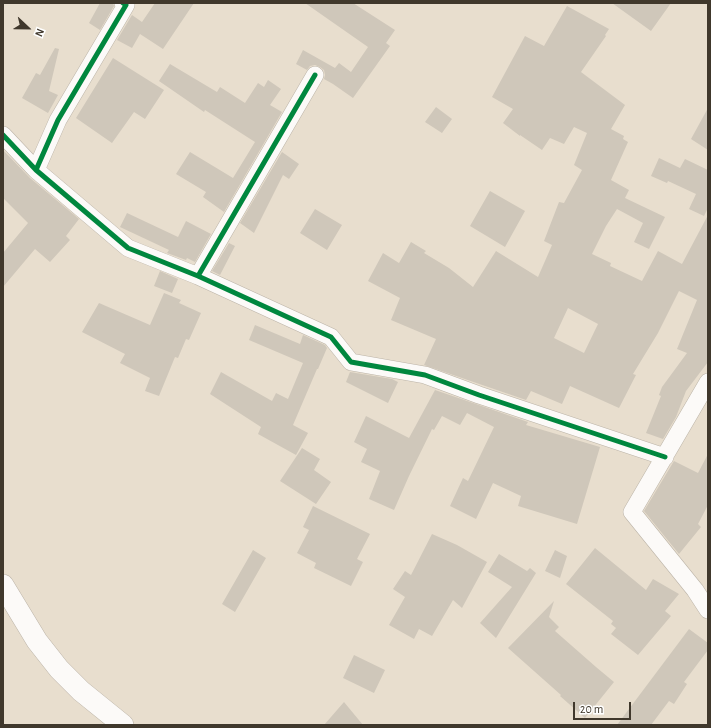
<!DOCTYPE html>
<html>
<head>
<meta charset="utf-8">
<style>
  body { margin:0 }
  #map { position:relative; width:711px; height:728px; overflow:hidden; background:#e8dece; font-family:"Alegreya Sans",sans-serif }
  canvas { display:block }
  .frame { position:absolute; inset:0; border:4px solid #40382c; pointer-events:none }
  .north { position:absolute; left:8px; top:8px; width:40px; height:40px; -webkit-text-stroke:3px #fff; paint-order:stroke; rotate:112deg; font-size:11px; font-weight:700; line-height:16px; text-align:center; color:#40382c }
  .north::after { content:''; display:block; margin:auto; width:14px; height:18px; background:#40382c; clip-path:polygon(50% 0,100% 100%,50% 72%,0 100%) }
  .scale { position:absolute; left:573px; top:702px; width:58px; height:18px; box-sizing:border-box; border:2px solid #40382c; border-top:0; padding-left:5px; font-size:12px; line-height:14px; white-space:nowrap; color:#40382c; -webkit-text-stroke:3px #fff; paint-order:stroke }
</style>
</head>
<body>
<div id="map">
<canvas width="711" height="728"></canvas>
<div class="frame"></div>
<div class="north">N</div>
<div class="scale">20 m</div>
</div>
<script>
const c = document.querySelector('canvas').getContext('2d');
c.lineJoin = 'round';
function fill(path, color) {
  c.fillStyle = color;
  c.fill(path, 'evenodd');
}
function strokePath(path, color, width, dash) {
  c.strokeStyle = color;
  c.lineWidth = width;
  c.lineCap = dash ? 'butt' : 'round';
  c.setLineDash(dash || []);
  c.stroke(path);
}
fill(new Path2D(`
  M100,3H113L114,6L100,30L89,23Z
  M155,3H194L163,49L140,34L132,48L117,40L132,15L142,22Z
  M305,3H353L395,30L386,43L390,46L353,98L333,84L324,79L325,75L324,70L320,67L315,65L310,66L307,70L296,64L303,50L335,68L339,63L351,72L368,47Z
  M612,3H671L651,31Z
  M567,6L609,29L605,35L606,36L581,72L625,105L611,129L624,136L623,139L628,142L611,180L629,190L625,198L665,217L649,249L634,242L643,223L617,209L606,226L592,254L611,263L610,266L642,281L658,251L682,264L708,215V362L686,391L676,417L663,439L646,433L661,396L659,395L662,387L687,353L677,349L697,300L679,291L658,333L633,374L636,375L619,408L570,386L562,404L531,391L526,400L424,365L436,339L391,320L400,298L368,281L383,253L399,263L411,242L426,251L424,253L449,268L473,287L496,251L538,277L552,245L544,241L559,202L564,203L582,170L574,165L587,133L574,127L564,144L550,138L542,150L520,135V136L503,123L513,109L492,97L525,36L544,46ZM568,308L598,324L584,353L554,338Z
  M55,48L59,49L49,91L58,95L48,113L22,98L36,73L40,75Z
  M113,58L164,90L145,119L134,112L112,143L76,118Z
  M170,64L217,92L220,87L245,103L258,83L264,87L268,80L281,89L270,105L282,112L224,212L203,197L206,192L176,174L190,152L233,178L255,142L205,110L204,112L159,81Z
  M436,107L452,119L442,133L425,122Z
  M708,108V150L691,139Z
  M3,150L30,178L79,219L66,236L70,240L50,262L35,249L3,287V253L28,223L3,198Z
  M282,152L299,164L289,179L283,175L254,233L240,223Z
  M659,158L680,168L685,159L708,170V208L704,216L689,209L696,194L668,181L667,183L651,176Z
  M490,191L525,211L505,247L470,226Z
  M315,209L342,225L327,250L300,233Z
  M127,213L178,237L186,221L211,234L195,262L187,258L186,260L167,253L169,250L120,227Z
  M229,243L235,246L220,275L212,271Z
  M160,271L178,279L172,293L154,286Z
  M164,293L181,300L179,303L201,313L189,340L186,339L178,358L175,357L159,396L145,391L150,378L120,363L125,354L82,332L99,303L150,325Z
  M255,325L300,344L303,335L325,345L327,348L318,369H317L293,425L308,433L296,455L258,434L261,427L210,394L221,372L272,401L276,393L288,399L303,363L249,340Z
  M350,372L392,379L398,382L388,403L346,382Z
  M435,390L476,404L528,422L526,425L600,447L577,524L518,506L521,496L493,483L476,519L450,506L463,478L468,481L494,427L467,413L460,425L442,416L434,430L432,429L409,476L394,510L369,499L380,471L361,462L367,449L354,442L366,416L409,438Z
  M302,448L320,459L314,470L331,482L316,504L280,481Z
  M708,454V505L698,524L701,527L679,554L644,511L674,461L698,473Z
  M313,506L370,534L357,559L363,562L351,586L314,568L316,563L297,553L309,530L303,527Z
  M432,534L457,545L487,562L462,608L453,600L432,636L419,629L414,639L389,625L405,597L393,589L405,571L411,575Z
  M595,548L646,590L653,579L679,594L665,611L671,616L638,655L611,634L616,628L611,624L613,621L566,584Z
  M253,550L266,558L235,612L222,604Z
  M555,550L567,556L560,578L545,571Z
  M499,554L527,571L530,568L536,573L496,638L480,623L512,587L488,572Z
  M554,601L549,617L559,627L555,631L596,667L614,682L585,718L560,696L561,695L508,648Z
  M689,629L708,643V650L684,682L687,684L674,704L669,701L651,725H617Z
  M354,655L385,670L374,693L343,678Z
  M344,702L363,725H324Z`), '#cfc7ba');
const minor = new Path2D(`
  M3,135L36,170L128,248L198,276L331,337L351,362L425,375L479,395L665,457
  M36,170L58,120L126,5L123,3
  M198,276L315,75
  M708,382L632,512L695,590L708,610`);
const tertiary = new Path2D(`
  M3,585L37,641L59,669L81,691L123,725`);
strokePath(minor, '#bbb3a7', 18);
strokePath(tertiary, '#bbb3a7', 22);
strokePath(minor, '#fcfaf8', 17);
strokePath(tertiary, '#fcfaf8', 21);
strokePath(new Path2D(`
  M3,135L36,170L128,248L198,276L331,337L351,362L425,375L479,395L665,457
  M36,170L58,120L126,5L123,3
  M198,276L315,75`), '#00873e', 5);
</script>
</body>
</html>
